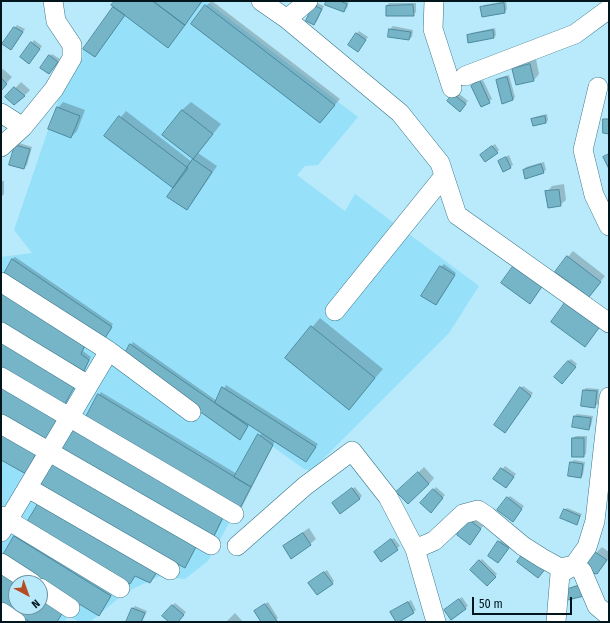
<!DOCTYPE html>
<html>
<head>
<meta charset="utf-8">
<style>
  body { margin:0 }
  #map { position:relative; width:610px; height:623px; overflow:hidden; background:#b8eafb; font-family:"Fira Sans Condensed",sans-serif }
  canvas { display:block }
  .frame { position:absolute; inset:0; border:2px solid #00151c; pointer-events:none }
  .north { position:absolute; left:8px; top:575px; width:40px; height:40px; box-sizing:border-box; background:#b8eafb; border:1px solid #6e95a2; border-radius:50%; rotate:139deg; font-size:11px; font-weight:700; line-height:16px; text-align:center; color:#00151c }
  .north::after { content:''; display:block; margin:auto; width:14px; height:18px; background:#b44d24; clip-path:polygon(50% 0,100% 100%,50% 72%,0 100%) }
  .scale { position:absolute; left:472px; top:597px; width:100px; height:18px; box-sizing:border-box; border:2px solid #00151c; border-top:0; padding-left:5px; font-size:12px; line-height:14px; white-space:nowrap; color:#00151c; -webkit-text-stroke:3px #b8eafb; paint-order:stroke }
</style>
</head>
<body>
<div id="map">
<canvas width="610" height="623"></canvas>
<div class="frame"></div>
<div class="north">N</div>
<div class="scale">50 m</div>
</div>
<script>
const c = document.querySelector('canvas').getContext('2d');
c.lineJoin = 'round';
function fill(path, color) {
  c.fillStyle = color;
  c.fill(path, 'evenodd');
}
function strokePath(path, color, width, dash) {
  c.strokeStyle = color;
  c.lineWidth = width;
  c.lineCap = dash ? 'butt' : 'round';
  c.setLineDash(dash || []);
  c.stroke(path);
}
fill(new Path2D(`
  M117,1H206L358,117L318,165L305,166L297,175L345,211L355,194L479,286L449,333L311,471L304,469L272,446L208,561L185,579L160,576L126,592L90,622H80L68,616L64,622H1V257L32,253L14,230L64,83L82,60L83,49ZM16,583H40V607H16Z`), '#97e0f9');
fill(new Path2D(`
  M116,1H203L187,21L125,14L85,49L115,7Z
  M211,1H212L340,99L320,122L206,6Z
  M327,1H349L347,8L344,11Z
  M506,1L507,9L505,12L481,8L484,5Z
  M317,3L324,6L317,21L314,24L307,21Z
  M389,3H416V12L413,15L387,6Z
  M17,25L25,29L14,46L4,44Z
  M393,26L413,30L412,37L409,39L389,36L390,29Z
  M495,28L496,35L494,37L468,36L471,33Z
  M359,31L368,37L360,48L349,44Z
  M34,40L42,46L32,60V43Z
  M52,54L60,59L49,73L50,56Z
  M536,59L539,74L534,80L513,69L519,63Z
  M3,69L12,77L1,89V70Z
  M509,75L515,97L513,100L497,80L499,78Z
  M483,80L492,99L482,106L472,86Z
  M21,82L30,90L24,96L7,97Z
  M457,92L468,101L460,110L448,101Z
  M63,102L85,110L77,131L71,137L58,108Z
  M191,102L221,124L198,153L217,166L192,203L186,209L174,188L106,135L126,111L192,162L194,159L163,135L182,110Z
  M547,114L548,120L546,123L532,120L535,117Z
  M19,143L32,147L27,165L24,168L16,146Z
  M495,144L499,150L497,152H484Z
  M509,155L513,165L504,171L499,162Z
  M544,162L546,170L543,172L524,170L526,167Z
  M1,181H4V194L1,197Z
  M564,184L566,200L560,205L547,192L552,186Z
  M573,251L605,276L594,290L568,257Z
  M15,257L113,324L107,334L12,259Z
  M444,264L456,273L438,302L441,267Z
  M320,318L383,369L349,408L286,358Z
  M1,323L88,340L83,351L91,357L86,367L84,370Z
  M133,342L217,401L226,385L318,444L306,461L275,441L242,507L239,509L87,417L101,392L237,474L262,432L249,424L240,439L131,345Z
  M571,359L577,364L565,380L568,361Z
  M523,386L533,393L507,429L521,388Z
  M586,388L599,389L598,404L595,406L584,390Z
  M577,414L593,416L591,426L588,429L575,416Z
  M576,436H587L586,454L583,456L573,438Z
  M62,451L226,513L215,535L213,537Z
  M574,460L585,462L583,475L581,477L569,475L571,462Z
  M505,466L516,474L506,487L495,479Z
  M424,467L434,478L429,484L398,492Z
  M355,487L362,496L359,499L336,501Z
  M436,487L445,495L431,511L422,503Z
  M510,496L524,506L515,518L508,498Z
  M567,508L582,514L576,524L565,510Z
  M472,517L483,526L469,543Z
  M309,528L316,539L310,544L284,547L290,541Z
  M17,535L113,593L101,613L99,615L15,537Z
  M394,538L400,546L381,560L378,549Z
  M502,539L510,545L500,559L489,555Z
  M602,547L609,552V558L597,573L596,553Z
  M482,559L497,574L487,585L471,570Z
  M327,570L334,581L332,584L309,583Z
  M583,583L586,592L566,590L569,588Z
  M462,597L468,606L451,619L448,608Z
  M411,600L416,610L397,622L391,612Z
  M268,602L278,618L273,622H262L255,611Z
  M175,603L186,612L178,622H171L172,606Z
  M135,606L147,611L142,622H127L133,608Z
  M235,613L243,622H226Z`), '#0003');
const building = new Path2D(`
  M115,1H153L185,25L168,48L111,5Z
  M153,1H202L185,25Z
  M326,1H340L347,4L344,12L325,5Z
  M504,3L505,13L482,17L480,7Z
  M205,5L335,105L320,123L191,24Z
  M313,5L322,9L314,25L306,21Z
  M413,5L414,16H386V6Z
  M113,7L125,15L95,57L83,49Z
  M14,27L23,32L11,50L2,44Z
  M389,29L411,32L409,40L388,37Z
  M493,30L494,38L468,43L467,35Z
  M356,33L366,40L358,52L348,45Z
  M31,42L40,49L29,64L20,57Z
  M49,55L58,62L49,74L40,68Z
  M530,64L534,81L516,85L512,69Z
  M507,77L513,100L502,104L496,80Z
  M1,78L7,84L1,91Z
  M480,81L490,103L481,107L471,86Z
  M14,87L25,96L14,105L5,97Z
  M453,94L466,104L460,112L447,101Z
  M57,107L80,116L71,138L48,129Z
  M182,110L213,134L193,159L162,135Z
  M119,116L188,168L173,188L104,136Z
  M545,116L546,123L533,126L531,119Z
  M603,119H609V134L603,133Z
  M15,145L30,149L24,169L9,165Z
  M492,146L498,153L485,162L480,155Z
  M609,154V169L603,157Z
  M506,157L511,168L503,172L498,161Z
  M193,159L212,172L187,210L167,197Z
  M541,164L544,173L525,179L523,170Z
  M559,190L561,206L548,208L545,191Z
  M567,256L601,282L589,297L555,272Z
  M12,259L112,327L105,338L3,276Z
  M514,265L543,285L530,304L501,283Z
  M440,266L455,275L436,305L421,296Z
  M1,293L86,343L81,354L89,360L84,371L1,324Z
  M567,300L601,325L585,347L551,322Z
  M311,326L375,378L349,410L285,358Z
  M1,341L76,384L65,404L1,370Z
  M130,344L248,426L240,440L123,357Z
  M568,361L576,367L562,384L554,377Z
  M1,383L62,417L48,442L1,415Z
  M222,387L316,447L306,462L215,403Z
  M520,387L531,396L505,433L494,425Z
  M583,390L597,391L595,408L581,406Z
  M98,394L251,487L239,510L86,417Z
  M574,416L591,418L589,430L572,427Z
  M74,427L224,515L213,538L60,451Z
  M1,431L37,452L26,474L1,460Z
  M258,434L273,445L251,487L234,477Z
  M572,438H584V457H572Z
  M53,462L196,547L185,568L39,486Z
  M570,462L583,464L581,478L568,476Z
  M501,468L514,477L506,488L493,479Z
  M418,472L429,484L408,504L396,492Z
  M352,488L360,499L340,514L332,503Z
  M433,489L443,498L431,513L420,503Z
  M507,497L522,509L513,522L497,510Z
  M38,504L157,572L150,583L135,576L130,584L26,524Z
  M564,509L580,516L577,525L560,518Z
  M468,519L481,529L470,545L457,535Z
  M303,533L311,545L291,559L283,546Z
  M14,536L111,596L99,616L2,557Z
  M391,539L398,550L381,562L374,552Z
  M498,541L509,548L498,563L488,556Z
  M524,552L546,568L538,578L517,562Z
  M595,552L607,560L597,574L582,571Z
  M479,560L496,577L487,586L470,570Z
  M324,572L333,584L317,595L308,583Z
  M1,574L16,583V607H40V598L63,612L57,622H30L1,604Z
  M581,585L584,596L568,600L565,590Z
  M459,599L466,609L451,620L444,610Z
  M408,602L414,613L399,622H396L390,612Z
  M265,604L277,621L275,622H261L254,611Z
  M172,605L184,615L178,622H169L162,616Z
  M132,608L145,613L141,622H126Z`);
fill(building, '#76b4c8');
strokePath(building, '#4d8a9e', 1);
const minor = new Path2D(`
  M261,1L287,19L400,113L440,163L457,215L609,323
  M434,1L433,29L452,88
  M287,19L308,1
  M465,76L575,34L609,9
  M598,87L583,150L594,195L609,226
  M1,113L23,127L54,89L72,58V45L56,21L53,1
  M1,147L23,127
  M1,282L109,351L191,412
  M335,311L444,176
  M1,332L88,385
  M1,377L234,514
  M1,424L211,545
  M28,488L170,570
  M1,516L120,588
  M1,532L109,351
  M237,546L305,486L352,451L388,497L415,549L436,622
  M415,549L434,541L463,514L478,510L487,516L523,546L542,558L560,568L574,565L582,571L597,606L609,616
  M1,563L32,583
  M40,588L70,608
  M1,612L16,622
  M556,622L560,574L574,565L587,547L595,521L609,397`);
strokePath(minor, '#367588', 20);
strokePath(minor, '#fff', 19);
</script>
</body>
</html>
